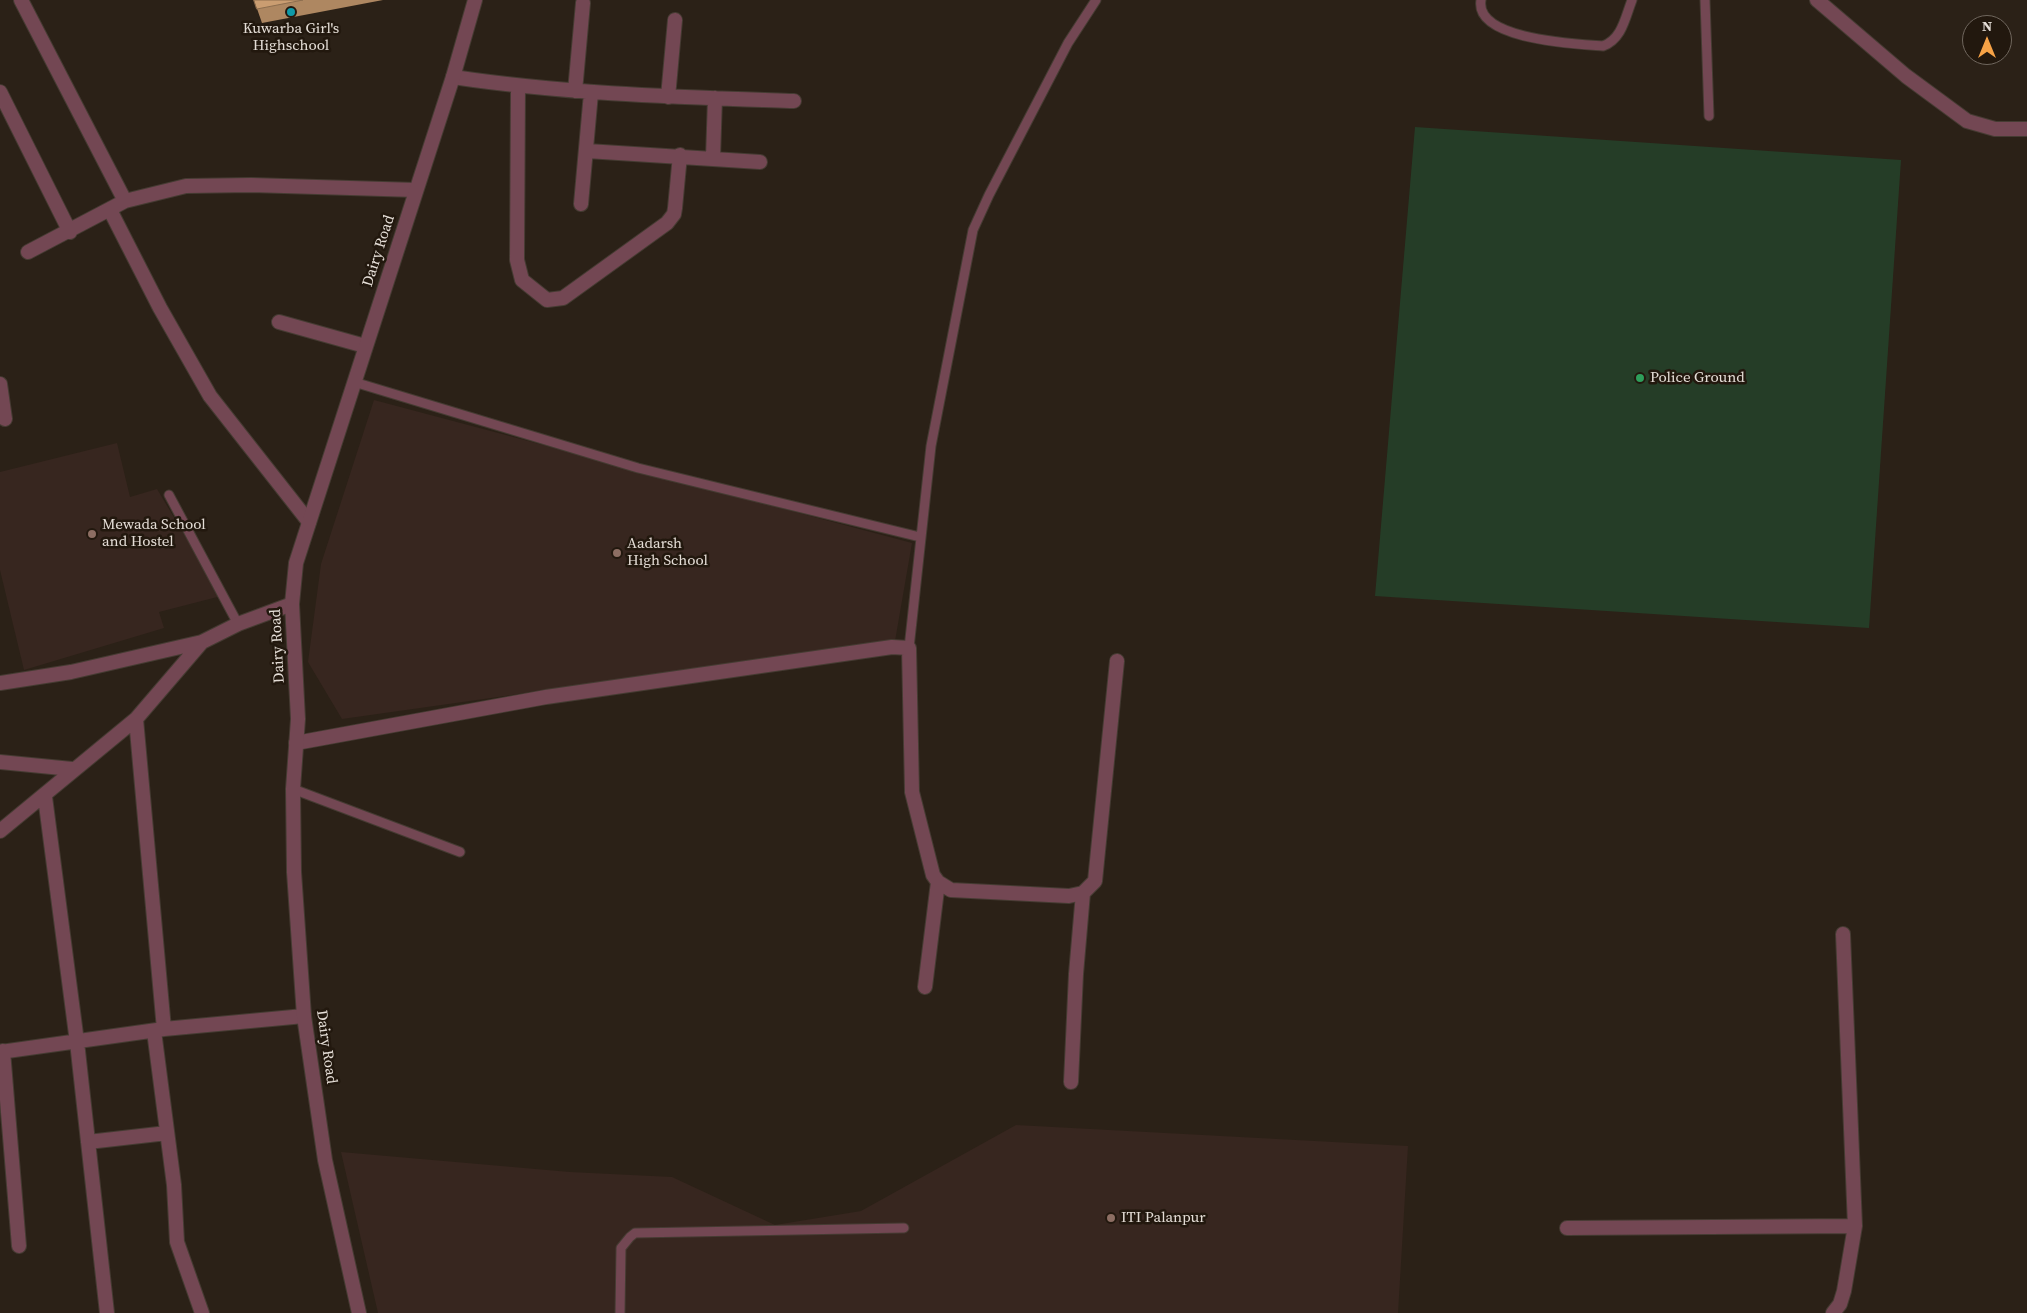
<!DOCTYPE html>
<html>
<head>
<meta charset="utf-8">
<style>
  body { margin:0 }
  #map { position:relative; width:2027px; height:1313px; overflow:hidden; background:#2b2117; font-family:"Source Serif 4",serif }
  canvas { display:block }
  .north { position:absolute; left:1962px; top:15px; width:50px; height:50px; box-sizing:border-box; background:#22180e; border:1px solid #70675e; border-radius:50%; rotate:0deg; font-size:14px; font-weight:700; line-height:20px; text-align:center; color:#e4ddd6 }
  .north::after { content:''; display:block; margin:auto; width:18px; height:22px; background:#f6a246; clip-path:polygon(50% 0,100% 100%,50% 72%,0 100%) }
</style>
</head>
<body>
<div id="map">
<canvas width="2027" height="1313"></canvas>
<div class="north">N</div>
</div>
<script>
const c = document.querySelector('canvas').getContext('2d');
c.lineJoin = 'round';
function fill(path, color) {
  c.fillStyle = color;
  c.fill(path, 'evenodd');
}
function strokePath(path, color, width, dash) {
  c.strokeStyle = color;
  c.lineWidth = width;
  c.lineCap = dash ? 'butt' : 'round';
  c.setLineDash(dash || []);
  c.stroke(path);
}
function write(font, color, halo, rows, align = 'center') {
  c.font = font + ' "Source Serif 4",serif';
  c.lineWidth = 5;
  c.setLineDash([]);
  c.textBaseline = 'middle';
  c.strokeStyle = halo;
  c.fillStyle = color;
  for (const [text, x, y, turn = 0] of rows) {
    c.save();
    c.translate(x, y);
    c.rotate((+turn || 0) * Math.PI / 180);
    c.textAlign = isNaN(turn) ? turn : align;
    if (halo) c.strokeText(text, 0, 0);
    c.fillText(text, 0, 0);
    c.restore();
  }
}
fill(new Path2D(`
  M374,400L912,543L895,641L342,719L308,662L321,564Z
  M117,443L130,497L157,489L221,596L159,612L164,628L24,670L0,570V472Z
  M1016,1125L1408,1146L1398,1313H378L341,1152L570,1172L672,1177L775,1225L861,1211Z`), '#37261f');
fill(new Path2D(`
  M1415,127L1901,160L1869,628L1375,596Z`), '#253d27');
const service = new Path2D(`
  M1481,0C1474,40 1578,44 1603,46C1622,39 1625,18 1632,0
  M1705,0L1709,116
  M354,382L638,468L920,537
  M169,495L238,624
  M909,648L931,446L973,230L989,195L1068,43L1096,0
  M293,789L460,852
  M620,1313L621,1248L630,1237L635,1233L904,1228`);
const minor = new Path2D(`
  M21,0L125,201
  M1817,0L1906,76L1967,121L1995,129H2027
  M453,77C566,94 680,97 794,101
  M518,87L517,260L522,280L547,300L563,298L667,223L674,214L675,208L680,155
  M575,91L583,3
  M0,92L70,232
  M668,97L675,20
  M587,151L760,162
  M713,158L715,98
  M581,204L591,93
  M110,210L160,308L210,396L309,522
  M28,252L125,201L186,186L251,185L416,190
  M279,322L365,346
  M0,384L5,419
  M0,683L71,672L202,642
  M136,719L164,1029
  M296,743L546,697L892,647L909,648L912,792L933,875L938,882L951,890L1069,896L1083,893L1095,881L1117,661
  M0,762L72,769
  M45,797L77,1042L107,1313
  M0,831L136,719L202,642L238,624L292,604
  M925,987L938,882
  M154,1031L174,1185L177,1242L202,1313
  M3,1051L19,1246
  M0,1052L164,1029L304,1016
  M1071,1082L1076,974L1083,893
  M88,1142L167,1133
  M1567,1228L1855,1226
  M1833,1313L1840,1304L1844,1291L1855,1226L1843,934`);
const tertiary = new Path2D(`
  M359,1313L325,1160L304,1016L294,872L293,789L298,719L292,604L296,563L453,77L475,0`);
strokePath(service, '#453b32', 11);
strokePath(minor, '#453b32', 16);
strokePath(tertiary, '#453b32', 16);
strokePath(service, '#734753', 9);
strokePath(minor, '#734753', 14);
strokePath(tertiary, '#734753', 14);
fill(new Path2D(`
  M254,0H383L262,23Z`), '#ae8761');
const building = new Path2D(`
  M254,0H303L257,9Z`);
fill(building, '#ca9d71');
strokePath(building, '#8d6e4f', 1);
for (const [x, y, r, color] of [
  [291,12,5,"#0f9aa8"],
  [1640,378,5,"#2e9e5b"],
  [92,534,5,"#8d6e63"],
  [617,553,5,"#8d6e63"],
  [1111,1218,5,"#8d6e63"]
]) {
  const dot = new Path2D();
  dot.arc(x, y, r, 0, 2 * Math.PI);
  c.fillStyle = color;
  c.fill(dot);
  strokePath(dot, '#22180e', 2);
}
write('15px', '#e4ddd6', '#22180e', [
  ["Kuwarba Girl's",291,29,"center"],
  ["Highschool",291,46,"center"],
  ["Police Ground",1650,378],
  ["Mewada School",102,525],
  ["and Hostel",102,542],
  ["Aadarsh",627,544],
  ["High School",627,561],
  ["ITI Palanpur",1121,1218]
], 'left');
write('15px', '#e4ddd6', '#22180e', [
  ["Dairy Road",379,251,-72],
  ["Dairy Road",278,646,-93],
  ["Dairy Road",326,1047,82]
]);
</script>
</body>
</html>
